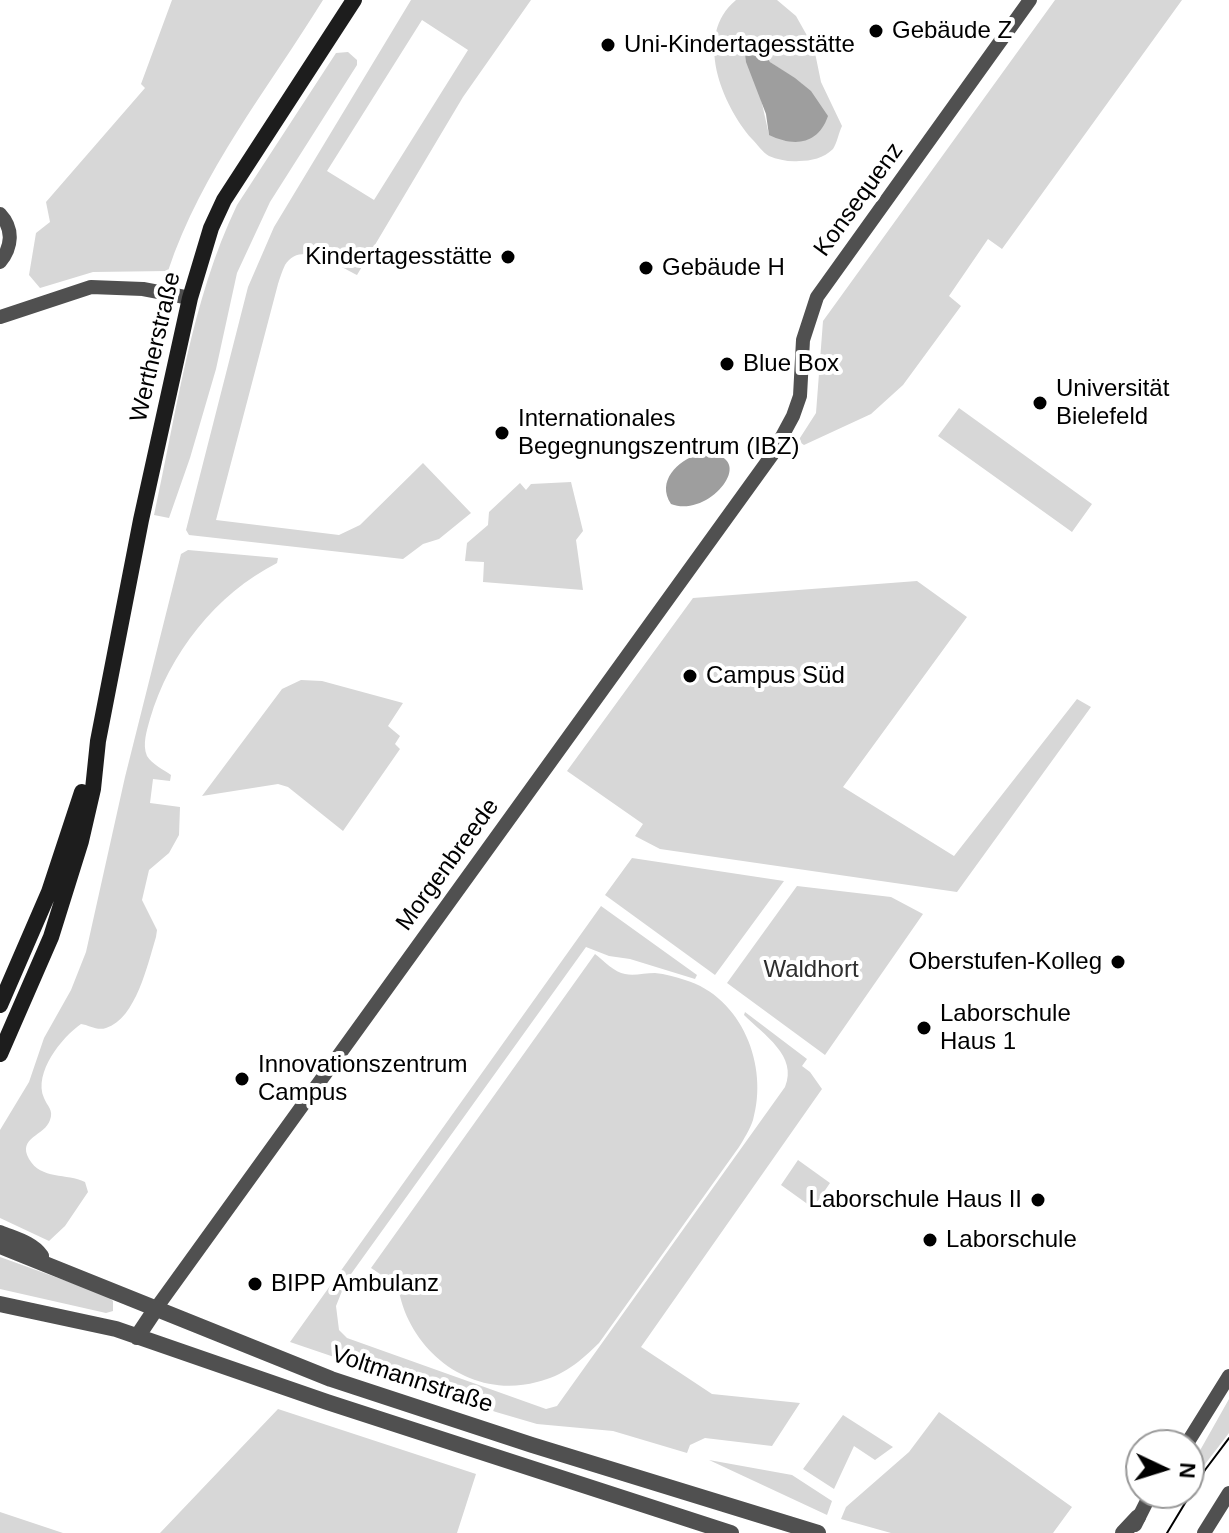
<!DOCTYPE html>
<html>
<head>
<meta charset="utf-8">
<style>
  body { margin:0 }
  #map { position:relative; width:1229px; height:1533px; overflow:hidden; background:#fff; font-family:Helvetica,sans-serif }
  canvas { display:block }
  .north { position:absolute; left:1125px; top:1429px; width:80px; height:80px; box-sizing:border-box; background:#fff; border:2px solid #999; border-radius:50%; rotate:94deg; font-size:22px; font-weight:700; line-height:32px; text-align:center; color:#000 }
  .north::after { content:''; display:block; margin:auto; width:28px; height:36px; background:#000; clip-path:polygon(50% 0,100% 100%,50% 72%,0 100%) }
</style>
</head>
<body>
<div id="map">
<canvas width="1229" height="1533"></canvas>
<div class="north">N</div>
</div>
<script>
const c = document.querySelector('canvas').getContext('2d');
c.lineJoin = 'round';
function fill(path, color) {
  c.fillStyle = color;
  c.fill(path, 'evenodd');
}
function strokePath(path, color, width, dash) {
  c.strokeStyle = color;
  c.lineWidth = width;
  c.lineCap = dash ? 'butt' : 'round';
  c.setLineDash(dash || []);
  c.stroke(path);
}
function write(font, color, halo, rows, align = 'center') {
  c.font = font + ' Helvetica,sans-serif';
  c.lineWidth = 8;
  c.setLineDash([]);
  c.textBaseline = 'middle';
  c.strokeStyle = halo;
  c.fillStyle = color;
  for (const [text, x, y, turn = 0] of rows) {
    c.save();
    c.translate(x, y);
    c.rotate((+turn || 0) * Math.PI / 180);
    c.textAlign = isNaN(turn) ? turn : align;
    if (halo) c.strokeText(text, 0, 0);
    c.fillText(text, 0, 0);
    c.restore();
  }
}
fill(new Path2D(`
  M172,0H323C268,89 202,170 168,271L93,272L40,288L29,275L36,233L50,222L46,202L145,88L141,84Z
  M411,0H531L463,97L357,275C338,266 301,239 285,265C282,271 280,278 278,284L216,520L339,535L360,525L423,463L471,513L439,539L423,544L403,559L189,535L186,530L248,287L274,227ZM422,20L468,50L374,200L327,171Z
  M736,0H777L796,16L814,48L821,82L842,126C839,132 837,143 833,149C824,158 811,161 799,161C790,162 778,160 769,156C763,153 757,144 752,139C722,105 693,35 736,0ZM757,39L770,62L802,84L769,135L761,99Z
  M1055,0H1182L1002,249L988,239L949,296L961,306L903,385L871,414L804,445L798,441L816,413L823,321Z
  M348,52L357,60V65L270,202L237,273L216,369L190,458L169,518L154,515C177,411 191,301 237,205L336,53Z
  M959,408L1092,504L1072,532L938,436Z
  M571,482L583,531L576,540L583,590L483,582L484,562L465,561L467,543L488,525L489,512L520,483L526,490L531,484Z
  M188,550L278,558L277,563C216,594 169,654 150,719C147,730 142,744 147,756C152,764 164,770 171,775L170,781L153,779L150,803L180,807L179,835L169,853L149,870L142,900L157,930L156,937C148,963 136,1019 106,1028C97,1031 89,1025 81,1024C62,1037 33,1073 44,1098C47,1106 54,1110 50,1120C45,1136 17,1137 29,1159C41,1180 67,1173 85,1182L88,1192L65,1226L49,1241L0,1218V1130L29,1082L44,1038L71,990L86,952L125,777L181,554Z
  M917,581L967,617L843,787L954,856L1077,699L1091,707L957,892L660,849L635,836L643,824L567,771L693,598Z
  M301,680L322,681L403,703L388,726L400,736L395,744L400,749L343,831L288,787L278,784L202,796L282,689Z
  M632,858L784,881L715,975L605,895Z
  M797,886L891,897L923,914L825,1055L727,983Z
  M601,906L697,975L695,979L630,959L609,956L586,947L346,1281L336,1306L339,1330L347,1338L546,1409L557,1406L785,1087C798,1056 764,1035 744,1015L745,1012L807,1059L802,1066L810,1072L822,1089L641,1347L712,1394L800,1403L772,1446L705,1438L690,1445L687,1453L613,1431L537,1424L496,1412L290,1342Z
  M595,954C603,960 615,973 625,974C634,976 645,973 655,973C665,974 676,977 685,980C742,997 769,1066 753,1120C750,1129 744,1139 739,1147L599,1343C581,1361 563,1376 537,1382C471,1400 408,1351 398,1286L371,1268Z
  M798,1160L830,1183L813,1208L781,1185Z
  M0,1257L108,1296L113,1301V1311L106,1313L0,1289Z
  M1229,1399V1433L1189,1485V1470Z
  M278,1409L476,1474L457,1533H160Z
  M939,1412L1072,1507L1053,1533H891L841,1519L846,1507L909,1452Z
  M843,1415L893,1447L875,1460L854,1446L834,1489L803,1469Z
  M709,1460L792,1475L832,1501L827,1515Z
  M0,1512L63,1533H0Z`), '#d7d7d7');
fill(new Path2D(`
  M749,38L757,39L770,62L795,78L811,91L828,116C818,145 794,147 769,135L766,114L746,62L744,45Z
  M698,454C765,449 711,520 671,504C656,481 678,461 698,454Z`), '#9e9e9e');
strokePath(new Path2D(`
  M0,214C14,229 12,247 0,262
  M0,317L91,287L143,289L190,298
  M157,1307L772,455L793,416L800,396L803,340L817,297L1030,0
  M1186,1445L1229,1376
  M1135,1525L1151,1493
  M1204,1533L1229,1493`), '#505050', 14);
strokePath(new Path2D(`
  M0,1233C14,1239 32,1243 41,1256
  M0,1246L331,1379L532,1445L818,1533
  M0,1304L116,1329L327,1402L731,1533
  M137,1337L157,1307
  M1123,1533L1138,1517`), '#505050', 16);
strokePath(new Path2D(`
  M0,1005L49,892L82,792
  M0,1054L51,937L81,841L93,789L98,741L141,520L190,298L211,228L224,200L354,0`), '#1d1d1d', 16);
strokePath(new Path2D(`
  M1167,1533L1205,1470L1229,1438`), '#000', 2);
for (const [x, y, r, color] of [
  [876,31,8,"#000"],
  [608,45,8,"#000"],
  [508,257,8,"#000"],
  [646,268,8,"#000"],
  [727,364,8,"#000"],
  [1040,403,8,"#000"],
  [502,433,8,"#000"],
  [690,676,8,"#000"],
  [1118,962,8,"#000"],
  [924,1028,8,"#000"],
  [242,1079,8,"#000"],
  [1038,1200,8,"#000"],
  [930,1240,8,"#000"],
  [255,1284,8,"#000"]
]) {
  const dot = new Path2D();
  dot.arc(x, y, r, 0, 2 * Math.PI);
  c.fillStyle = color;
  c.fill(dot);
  strokePath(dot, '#fff', 3);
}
write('24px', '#000', '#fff', [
  ["Gebäude Z",892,31],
  ["Uni-Kindertagesstätte",624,45],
  ["Kindertagesstätte",492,257,"right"],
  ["Gebäude H",662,268],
  ["Blue Box",743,364],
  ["Universität",1056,389],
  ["Bielefeld",1056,417],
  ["Internationales",518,419],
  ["Begegnungszentrum (IBZ)",518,447],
  ["Campus Süd",706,676],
  ["Oberstufen-Kolleg",1102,962,"right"],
  ["Laborschule",940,1014],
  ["Haus 1",940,1042],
  ["Innovationszentrum",258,1065],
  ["Campus",258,1093],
  ["Laborschule Haus II",1022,1200,"right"],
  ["Laborschule",946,1240],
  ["BIPP Ambulanz",271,1284]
], 'left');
write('24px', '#000', '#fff', [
  ["Konsequenz",859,200,-54],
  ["Wertherstraße",156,347,-77],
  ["Morgenbreede",448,865,-54],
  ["Voltmannstraße",412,1380,18]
]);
write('24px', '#2e2e2e', '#fff', [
  ["Waldhort",811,970]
]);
</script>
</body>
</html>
